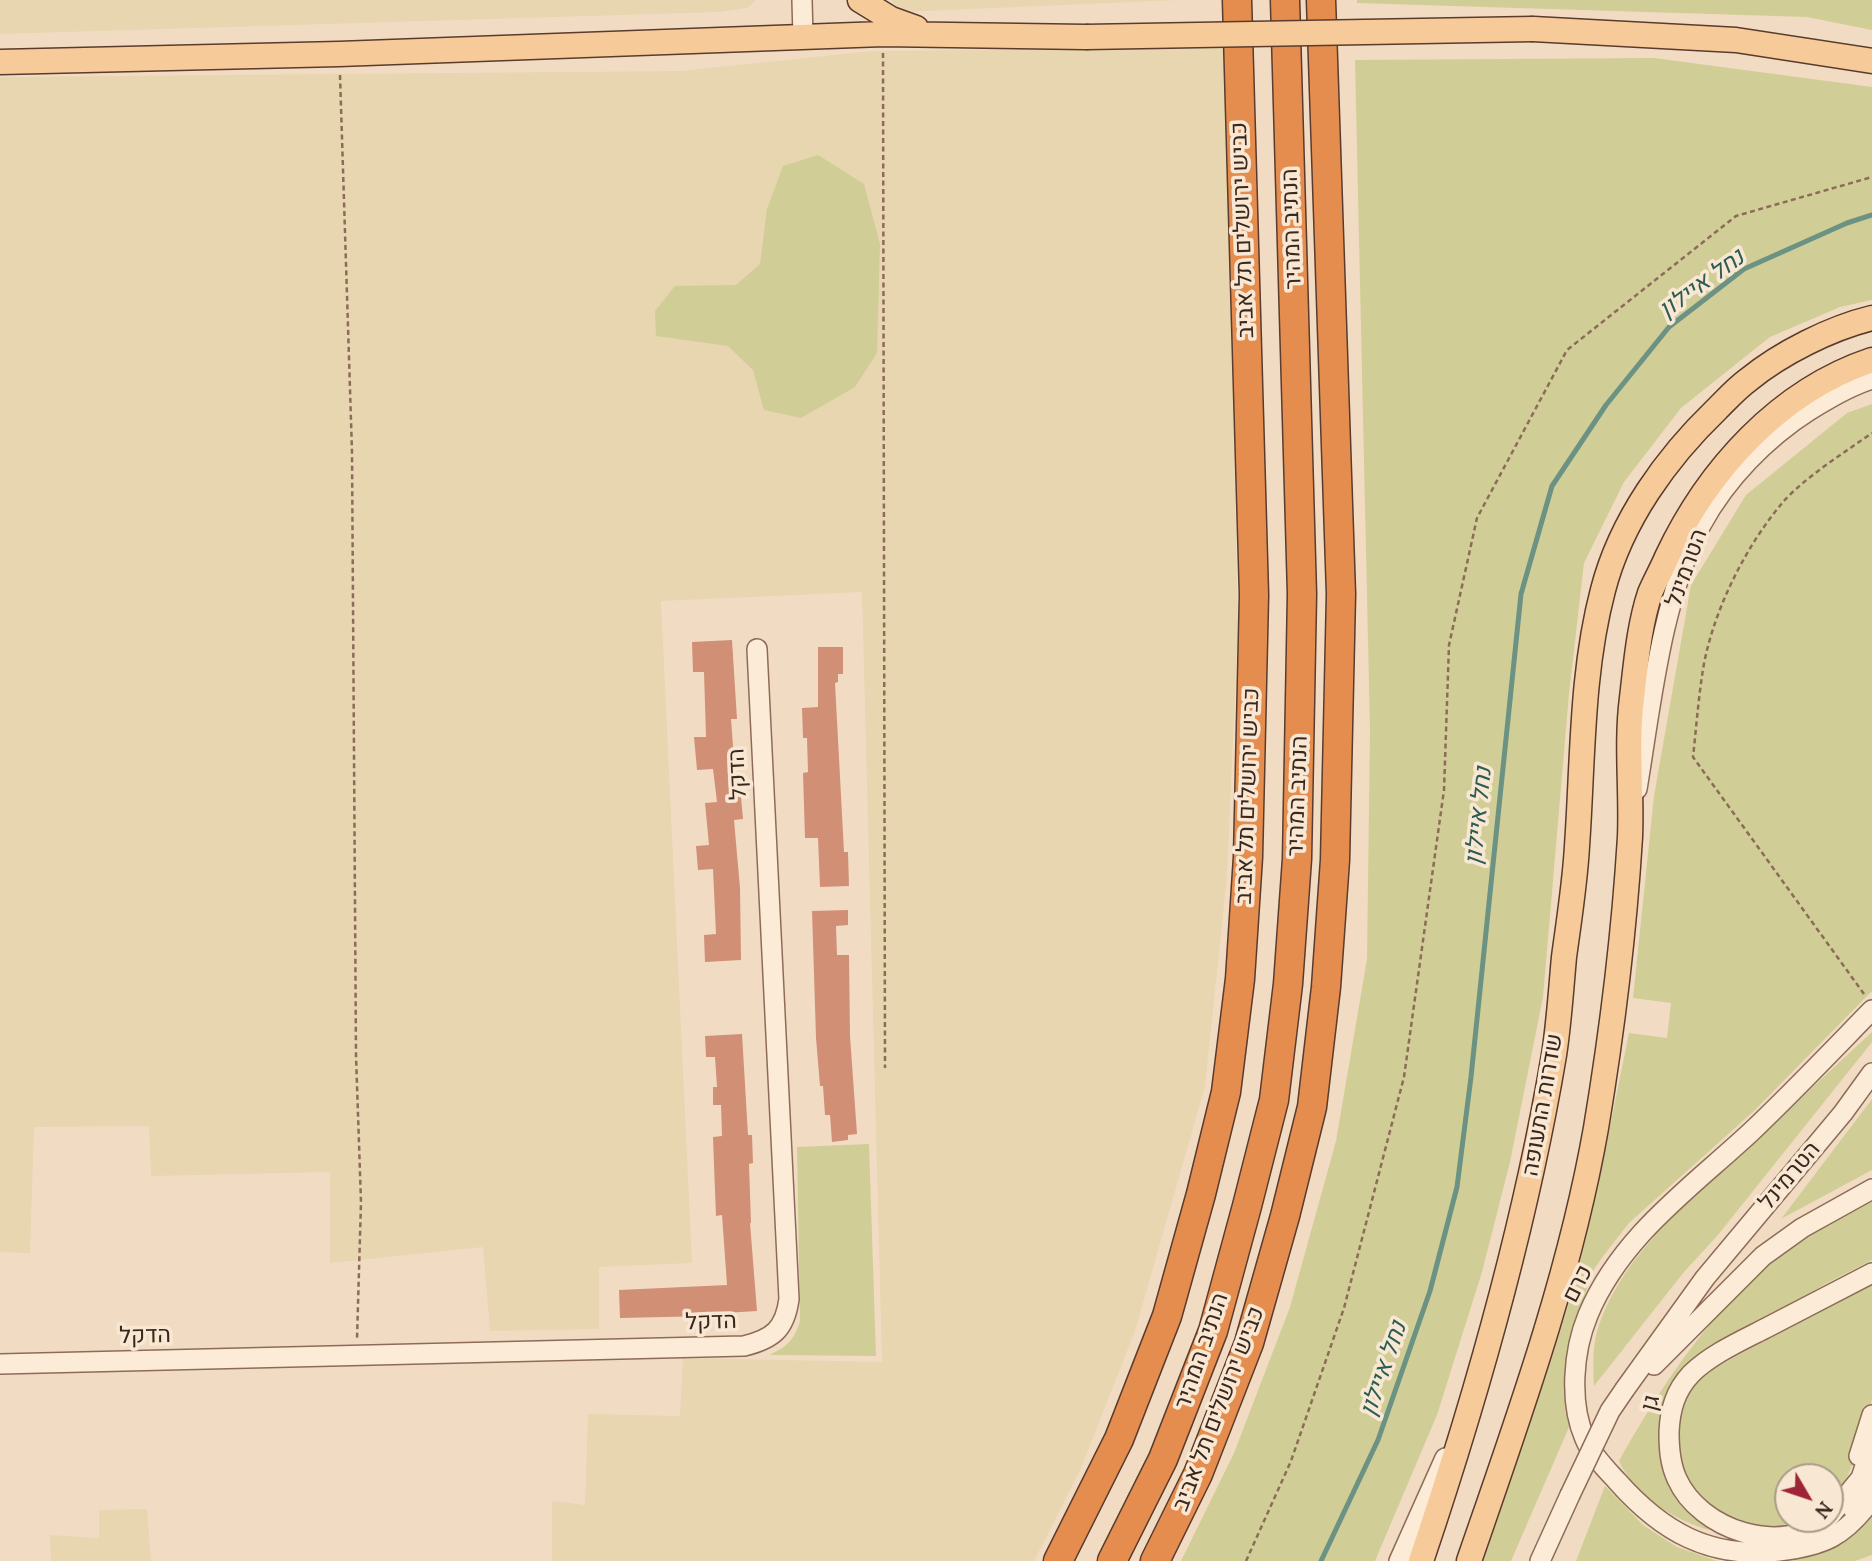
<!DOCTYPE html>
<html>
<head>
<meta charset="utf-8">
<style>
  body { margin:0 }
  #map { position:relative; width:1872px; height:1561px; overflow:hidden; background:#f1dcc3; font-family:Lora,serif }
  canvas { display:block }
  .north { position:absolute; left:1774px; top:1463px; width:70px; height:70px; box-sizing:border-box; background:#f8e8d3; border:2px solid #ac9b8a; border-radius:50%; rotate:129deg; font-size:19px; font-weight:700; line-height:28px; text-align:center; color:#3b271d }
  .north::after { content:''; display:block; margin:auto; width:24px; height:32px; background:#9f2437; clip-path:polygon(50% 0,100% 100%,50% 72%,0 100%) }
</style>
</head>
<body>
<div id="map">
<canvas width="1872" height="1561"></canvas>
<div class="north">N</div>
</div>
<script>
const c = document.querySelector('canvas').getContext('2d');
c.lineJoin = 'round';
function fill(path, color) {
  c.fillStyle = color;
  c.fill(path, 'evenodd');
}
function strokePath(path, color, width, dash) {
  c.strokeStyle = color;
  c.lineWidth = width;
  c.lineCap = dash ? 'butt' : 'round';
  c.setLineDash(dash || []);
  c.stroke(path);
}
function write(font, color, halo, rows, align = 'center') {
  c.font = font + ' Lora,Heebo,serif';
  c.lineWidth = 7;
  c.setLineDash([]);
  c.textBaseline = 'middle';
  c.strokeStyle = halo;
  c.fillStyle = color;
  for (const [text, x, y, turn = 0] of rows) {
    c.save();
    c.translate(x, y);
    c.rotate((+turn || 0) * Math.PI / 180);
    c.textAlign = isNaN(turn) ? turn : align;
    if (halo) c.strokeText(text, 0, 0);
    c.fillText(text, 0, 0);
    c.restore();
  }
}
fill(new Path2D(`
  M0,0H756L747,8L719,12L0,34Z
  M891,0H1179L902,12Z
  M1225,47L1238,625L1227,876L1205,1086L1135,1331L1081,1468L1034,1561H552V1501L585,1505L588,1414L680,1416L683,1358L882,1362L862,592L661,601L692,1263L599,1267V1329L490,1331L483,1247L330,1263V1172L151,1176L149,1126L34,1127L30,1253L0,1252V77L680,71L873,51Z
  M147,1509L151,1561H51L50,1535L99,1538V1510Z`), '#e7d6b0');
fill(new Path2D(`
  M1357,0H1872V30L1807,17L1357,3Z
  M1654,58L1872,87V300L1840,307L1770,337L1681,408L1624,482L1584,563L1569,694L1543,997L1510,1162L1482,1272L1437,1415L1375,1561H1181L1234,1453L1290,1307L1336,1141L1367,959L1370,730L1355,60Z
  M818,155L864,184L880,244L877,353L855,387L801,418L764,410L753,370L728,346L656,336L655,311L675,286L736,285L760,264L767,209L783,166Z
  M1872,404V991L1754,1111L1629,1223L1601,1259L1593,1271L1571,1337L1567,1359L1573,1418L1511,1561H1479C1516,1463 1553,1364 1580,1263C1599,1187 1613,1110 1629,1033L1667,1038L1671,1003L1633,998L1654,796L1691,585L1746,495L1847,413Z
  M1872,1032V1042L1718,1235L1684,1272L1594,1386C1593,1364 1592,1343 1600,1322C1626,1252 1686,1205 1739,1156C1783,1114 1828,1073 1872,1032Z
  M1872,1099V1170L1781,1219Z
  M869,1144L876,1356L769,1355C787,1347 794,1340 800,1321L797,1147Z
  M1872,1198V1260L1825,1284L1753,1326L1667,1401L1682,1504L1709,1530C1674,1520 1635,1496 1619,1461C1669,1372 1733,1277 1824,1223C1840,1214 1856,1206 1872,1198Z
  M1872,1284C1872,1320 1872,1363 1872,1399C1869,1423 1847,1489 1830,1505V1477H1788V1519H1815C1789,1530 1746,1537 1722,1518C1715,1513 1709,1505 1703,1499C1677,1472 1673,1465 1678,1428C1682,1397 1690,1384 1716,1367Z
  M1605,1486L1643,1525L1677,1547L1717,1561H1576Z
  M1872,1515V1555L1855,1561H1793C1828,1551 1845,1540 1872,1515Z`), '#d0ce96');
strokePath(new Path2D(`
  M1321,1561L1378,1440L1430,1291L1457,1187L1471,1077L1521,594L1552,486L1606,405L1669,327L1744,269L1847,223L1872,215`), '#6b9283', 5);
fill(new Path2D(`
  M732,640L737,719H731L736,786H740L743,819L734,820L740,888L741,960L705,962L704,935L716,934L713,869L698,870L696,846L709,845L705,803L717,802L713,769L697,770L694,737H706L704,672H693L692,642Z
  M818,647H843V674H838V682L835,683L844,852H848L849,886L820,887L818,838H805L803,773L808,772L807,738H803L802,708L818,707Z
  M848,910V925L836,926L837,955H849L850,1036L857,1134L848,1135V1140L832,1142L830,1115H825L823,1086H820L816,1038L812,911Z
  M742,1034L748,1135H752L753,1163L749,1164L751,1223H750L757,1311L709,1314V1316L620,1318L619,1290L727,1285L722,1215L716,1216L714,1165L713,1137L722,1136L721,1105H713V1087H717L715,1057H706L705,1036Z`), '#d18f76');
const minor = new Path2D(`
  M802,0L803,37
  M1637,789C1651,705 1661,601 1701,525C1726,479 1766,438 1810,410C1830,398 1850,386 1872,379
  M1872,1010C1832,1051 1793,1092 1752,1131C1692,1187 1621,1236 1588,1315C1573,1351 1569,1403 1585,1439C1591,1454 1606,1469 1617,1481C1662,1532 1710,1559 1779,1551C1824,1546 1845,1536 1872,1499
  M0,1364L744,1346C773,1339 785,1329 789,1299L757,649
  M1654,1365L1763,1256L1802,1228L1872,1189
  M1625,1389L1705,1278L1843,1113L1872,1073
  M1859,1456L1872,1415
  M1853,1509L1864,1493L1872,1470
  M1830,1516L1861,1478L1872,1445
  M1827,1519C1781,1557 1700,1530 1677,1479C1670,1464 1669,1449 1669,1432C1670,1410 1675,1391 1691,1374C1711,1354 1743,1340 1768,1327C1803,1309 1837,1291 1872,1273
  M1399,1561L1445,1458
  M1540,1561L1570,1495`);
const major = new Path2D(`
  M860,0L891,19L916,28
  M1533,29L1736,40L1872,61
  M0,62L339,54L883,34L1086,37
  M1421,1561C1477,1395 1525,1227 1554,1055C1559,1023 1561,990 1564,957C1569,920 1575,883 1577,846C1583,761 1581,673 1603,590C1621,520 1667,457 1717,409C1727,399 1737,388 1748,380C1781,353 1831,328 1872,318
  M1469,1561C1518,1419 1570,1276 1596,1128C1612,1032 1624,935 1630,837C1632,791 1626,744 1632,698C1636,664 1639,626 1650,593C1655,581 1662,569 1667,557C1708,470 1779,391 1872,360`);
const highway = new Path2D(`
  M1058,1561L1119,1439L1167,1316L1201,1194L1226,1092L1240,979L1248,857L1254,595L1237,0
  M1112,1561L1163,1459L1213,1331L1247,1206L1274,1100L1288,984L1297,859L1302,594L1285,0
  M1155,1561L1198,1474L1249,1343L1285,1216L1312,1107L1326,987L1335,860L1341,594L1321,0`);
strokePath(minor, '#8c6c58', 22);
strokePath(major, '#5a3b2d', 27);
strokePath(highway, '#5a3b2d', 31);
strokePath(new Path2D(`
  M883,53L885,1068
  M340,75L352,452L356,1056L361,1202L357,1339
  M1864,994L1693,757C1696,730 1698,703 1702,676C1710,617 1744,548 1783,502C1804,478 1845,452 1872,433
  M1246,1561L1291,1461L1344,1308L1404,1077L1444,790L1449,645L1477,518L1567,350L1736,216L1872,177`), '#8c6c58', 2.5, [5, 3.5]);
strokePath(minor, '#fbebd7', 19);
strokePath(major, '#f6cb99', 24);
strokePath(highway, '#e58d4f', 28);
const minorBridge = new Path2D(`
  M1570,1495L1610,1411L1625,1389`);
const majorBridge = new Path2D(`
  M1086,37L1533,29`);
strokePath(minorBridge, '#8c6c58', 22, []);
strokePath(majorBridge, '#5a3b2d', 27, []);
strokePath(minorBridge, '#fbebd7', 19);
strokePath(majorBridge, '#f6cb99', 24);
write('23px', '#3b271d', '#f8e8d3', [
  ["הנתיב המהיר",1292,229,-92],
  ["כביש ירושלים תל אביב",1243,230,-92],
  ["הטרמינל",1687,568,-70],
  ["הדקל",738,774,-93],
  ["כביש ירושלים תל אביב",1248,796,-88],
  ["הנתיב המהיר",1298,796,-88],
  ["שדרות התעופה",1543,1105,-80],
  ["הטרמינל",1790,1176,-50],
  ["כרם",1578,1284,-63],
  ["הדקל",711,1322,-2],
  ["הדקל",145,1336,-1],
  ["הנתיב המהיר",1202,1351,-71],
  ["גן",1651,1403,-75],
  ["כביש ירושלים תל אביב",1219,1409,-69]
]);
write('italic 24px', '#2c5c52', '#f8e8d3', [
  ["נחל איילון",1702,284,-36],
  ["נחל איילון",1479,816,-84],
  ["נחל איילון",1384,1369,-71]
]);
</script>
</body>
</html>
